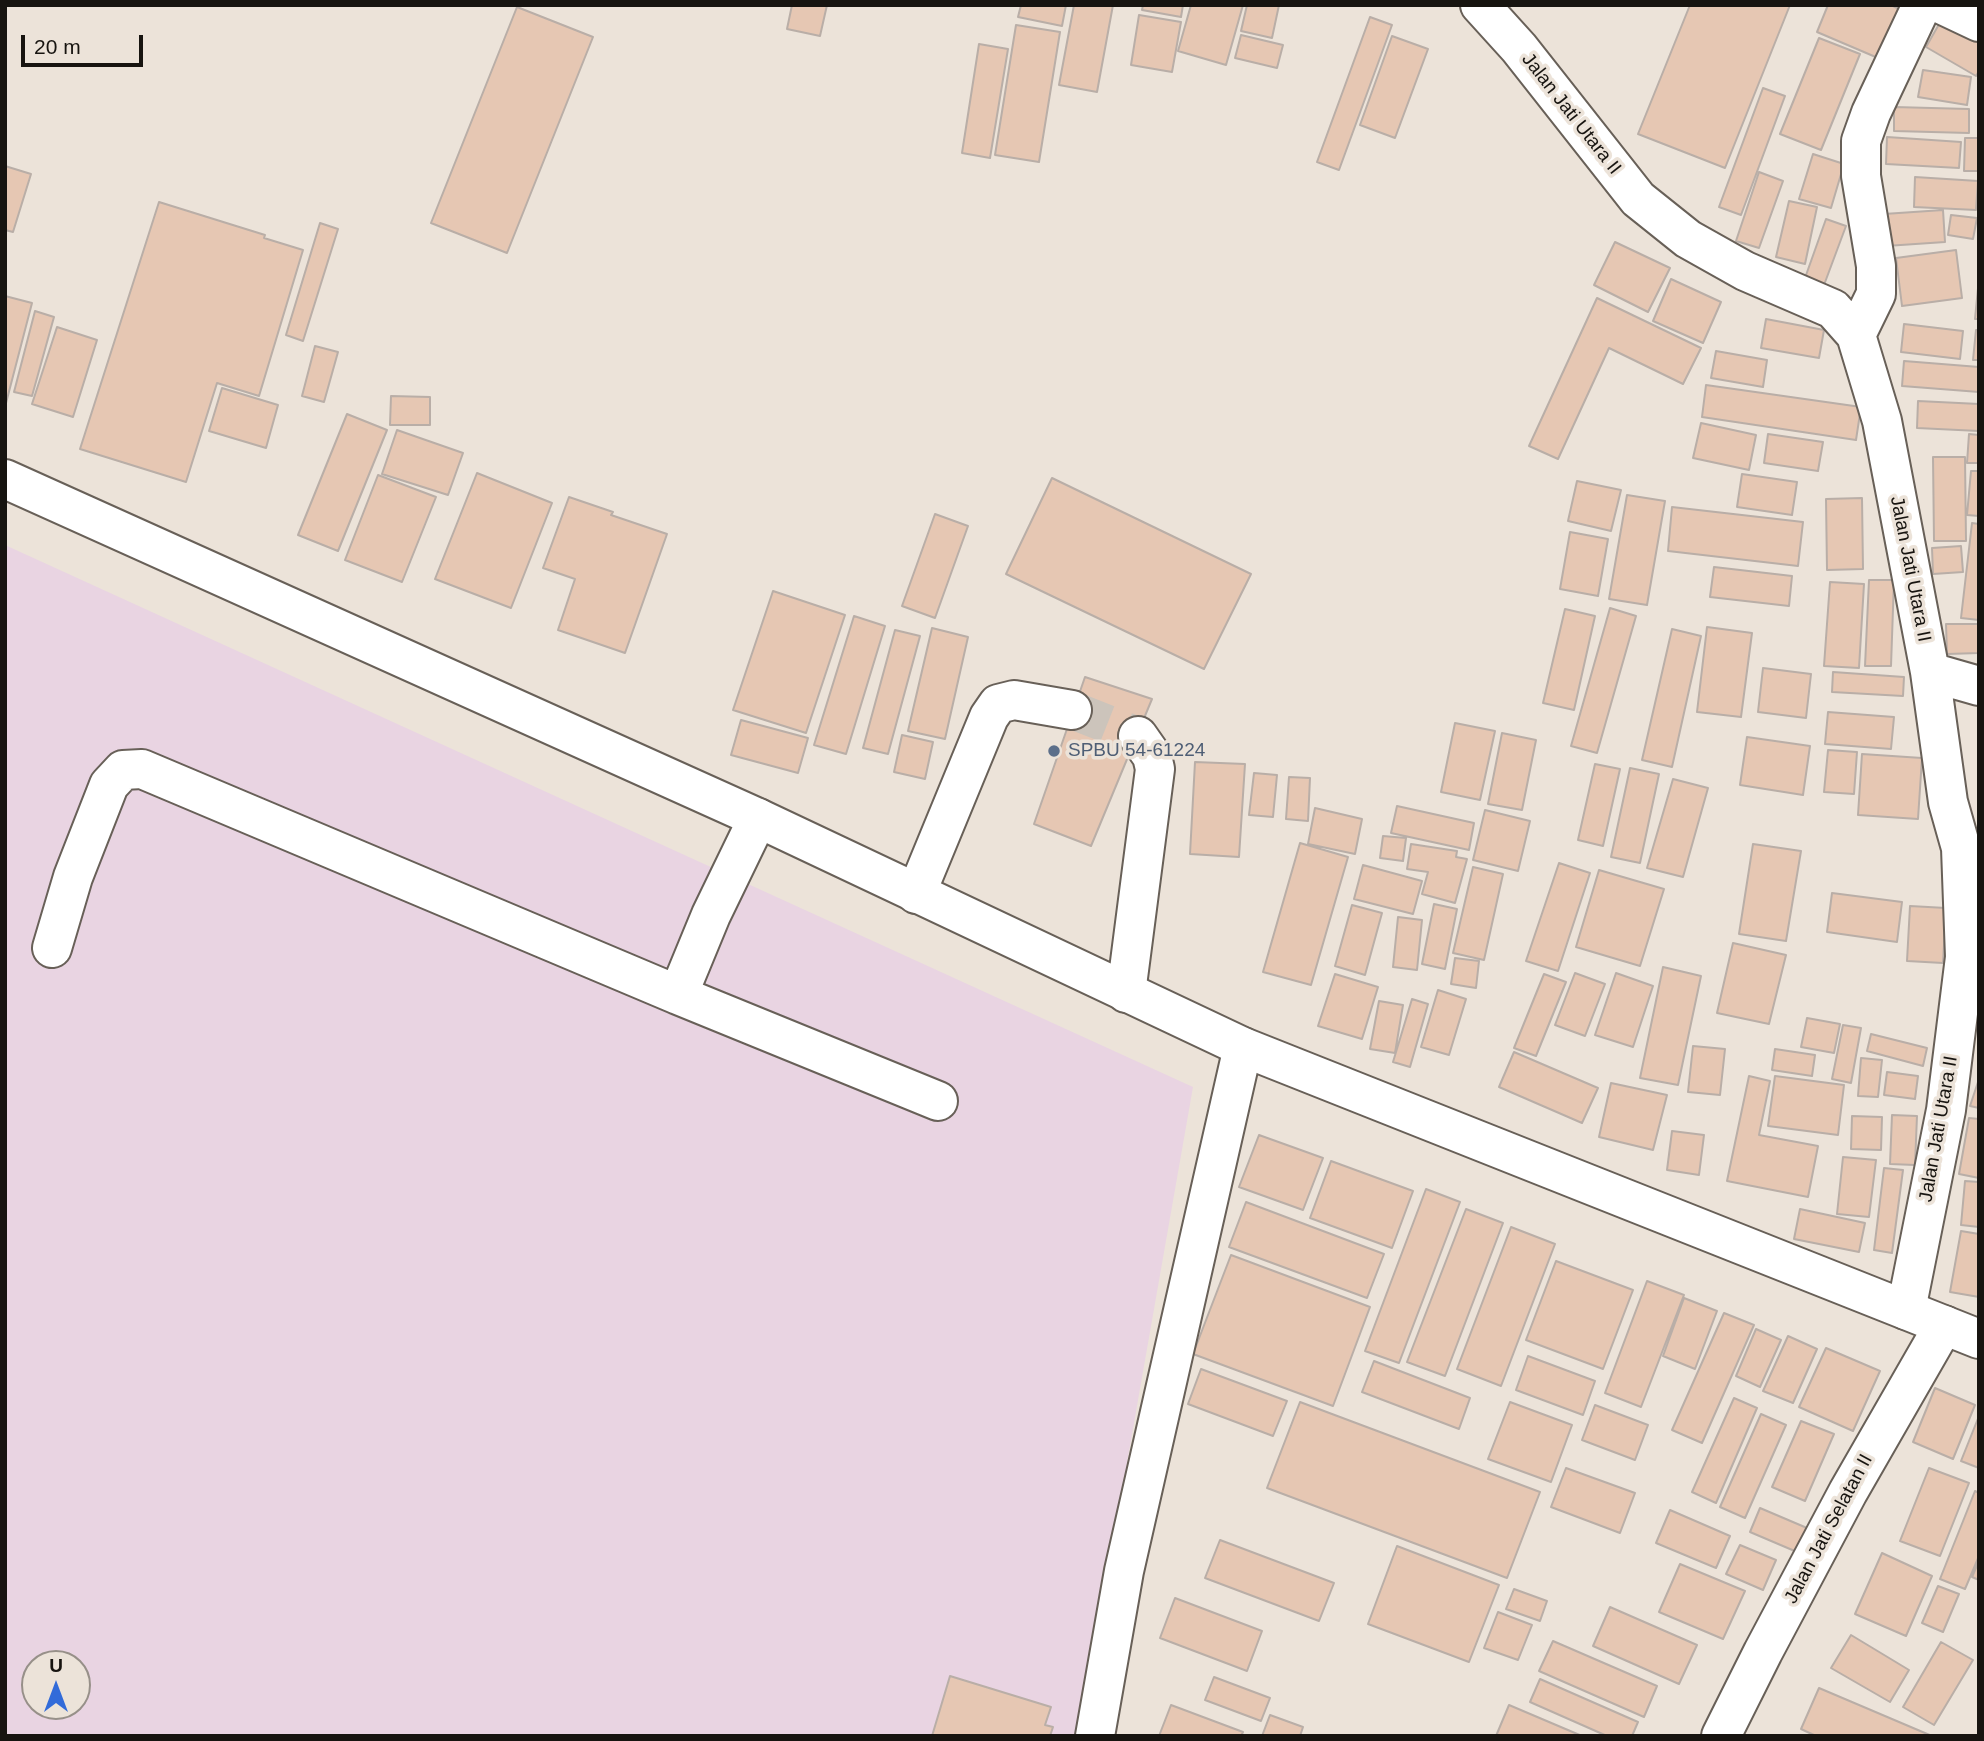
<!DOCTYPE html>
<html>
<head>
<meta charset="utf-8">
<style>
  body { margin:0 }
  #map { position:relative; width:1984px; height:1741px; overflow:hidden; background:#ece3d9; font-family:Arial,sans-serif }
  canvas { display:block }
  .frame { position:absolute; inset:0; border:7px solid #171410; pointer-events:none }
  .north { position:absolute; left:21px; top:1650px; width:70px; height:70px; box-sizing:border-box; background:#ece3d9; border:2px solid #979089; border-radius:50%; rotate:0deg; font-size:19px; font-weight:700; line-height:28px; text-align:center; color:#171410 }
  .north::after { content:''; display:block; margin:auto; width:24px; height:32px; background:#326bd9; clip-path:polygon(50% 0,100% 100%,50% 72%,0 100%) }
  .scale { position:absolute; left:21px; top:35px; width:122px; height:32px; box-sizing:border-box; border:4px solid #171410; border-top:0; padding-left:9px; font-size:21px; line-height:24px; white-space:nowrap; color:#171410; -webkit-text-stroke:5px #ece3d9; paint-order:stroke }
</style>
</head>
<body>
<div id="map">
<canvas width="1984" height="1741"></canvas>
<div class="frame"></div>
<div class="north">U</div>
<div class="scale">20 m</div>
</div>
<script>
const c = document.querySelector('canvas').getContext('2d');
c.lineJoin = 'round';
function fill(path, color) {
  c.fillStyle = color;
  c.fill(path, 'evenodd');
}
function strokePath(path, color, width, dash) {
  c.strokeStyle = color;
  c.lineWidth = width;
  c.lineCap = dash ? 'butt' : 'round';
  c.setLineDash(dash || []);
  c.stroke(path);
}
function write(font, color, halo, rows, align = 'center') {
  c.font = font + ' Arial,sans-serif';
  c.lineWidth = 7;
  c.setLineDash([]);
  c.textBaseline = 'middle';
  c.strokeStyle = halo;
  c.fillStyle = color;
  for (const [text, x, y, turn = 0] of rows) {
    c.save();
    c.translate(x, y);
    c.rotate((+turn || 0) * Math.PI / 180);
    c.textAlign = isNaN(turn) ? turn : align;
    if (halo) c.strokeText(text, 0, 0);
    c.fillText(text, 0, 0);
    c.restore();
  }
}
fill(new Path2D(`
  M5,545L1193,1087L1079,1736H5ZM35,1664H77V1706H35Z`), '#e9d4e2');
const building = new Path2D(`
  M792,5H827L820,36L787,29Z
  M1021,5H1066L1062,26L1018,17Z
  M1074,5H1113L1097,92L1059,85Z
  M1143,5H1183L1181,17L1142,10Z
  M1191,5H1243L1226,65L1178,51Z
  M1247,5H1279L1272,38L1241,31Z
  M1690,5H1790L1725,168L1638,134Z
  M1828,5H1891L1899,9L1878,58L1817,32Z
  M517,7L593,37L507,253L431,223Z
  M1139,15L1181,22L1172,72L1131,65Z
  M1370,17L1392,25L1339,170L1317,162Z
  M1942,19L1979,39V71L1976,76L1926,47Z
  M1016,25L1060,32L1039,162L995,155Z
  M1241,35L1283,45L1277,68L1235,58Z
  M1392,36L1428,49L1395,138L1360,125Z
  M1819,38L1860,54L1821,150L1780,134Z
  M979,44L1008,49L990,158L962,153Z
  M1923,70L1971,77L1967,105L1918,97Z
  M1763,88L1785,96L1741,215L1719,207Z
  M1894,107L1969,109V133L1894,131Z
  M1887,137L1961,142L1959,168L1886,164Z
  M1965,138H1979V171H1964Z
  M1813,154L1844,164L1831,208L1799,199Z
  M5,166L31,174L13,232L5,230Z
  M1759,172L1783,181L1759,248L1736,241Z
  M1915,177L1978,181L1976,210L1914,207Z
  M1789,201L1817,207L1805,264L1776,257Z
  M159,202L265,235L264,238L303,250L259,396L217,383L186,482L80,449Z
  M1943,210L1945,242L1886,246L1884,214Z
  M1951,215L1977,218L1973,239L1948,235Z
  M1826,219L1846,226L1824,285L1805,278Z
  M320,223L338,229L303,341L286,335Z
  M1615,242L1670,268L1648,312L1594,285Z
  M1956,250L1962,298L1902,306L1896,258Z
  M1671,279L1721,302L1703,343L1653,321Z
  M1978,288H1979V319H1975Z
  M5,296L32,303L5,407Z
  M1597,298L1701,348L1683,384L1609,348L1558,459L1529,446Z
  M35,311L54,317L32,396L14,392Z
  M1766,319L1824,330L1819,358L1761,348Z
  M1904,324L1963,331L1960,359L1901,352Z
  M57,327L97,340L73,417L32,404Z
  M1976,330H1979V360H1973Z
  M315,346L338,352L324,402L302,396Z
  M1716,351L1767,360L1763,387L1711,378Z
  M1904,361L1979,367V392L1902,386Z
  M1706,385L1861,407L1856,440L1702,417Z
  M222,388L278,405L266,448L209,431Z
  M391,396L430,397V425H390Z
  M1918,401L1979,404V431L1917,428Z
  M347,414L387,430L338,551L298,535Z
  M1701,423L1756,435L1749,470L1693,458Z
  M397,430L463,453L448,495L382,474Z
  M1768,434L1823,442L1818,471L1764,463Z
  M1969,434L1979,435V463H1967Z
  M1933,457H1965L1966,541H1934Z
  M1971,471H1979V516L1967,515Z
  M477,473L552,503L511,608L435,579Z
  M1742,474L1797,482L1792,515L1737,507Z
  M378,475L436,497L402,582L345,560Z
  M1052,478L1251,574L1204,669L1006,574Z
  M1577,481L1621,490L1611,531L1568,521Z
  M1627,495L1665,501L1647,605L1609,599Z
  M569,497L613,512L611,515L667,534L625,653L558,630L575,579L543,568Z
  M1862,498L1863,569L1827,570L1826,499Z
  M1672,507L1803,522L1798,566L1668,551Z
  M935,514L968,526L935,618L902,606Z
  M1972,523L1979,524V620L1961,618Z
  M1570,532L1608,539L1598,596L1560,589Z
  M1961,546L1963,572L1933,574L1932,548Z
  M1714,567L1792,576L1789,606L1710,597Z
  M1869,580H1894L1891,666H1865Z
  M1830,582L1864,584L1859,668L1824,666Z
  M773,591L845,615L806,733L733,710Z
  M1610,608L1636,616L1597,753L1571,746Z
  M1565,609L1595,616L1574,710L1543,703Z
  M854,616L885,626L846,754L814,745Z
  M1946,624H1979V653L1947,654Z
  M1707,627L1752,633L1741,717L1697,712Z
  M932,628L968,637L945,739L908,731Z
  M1672,629L1701,636L1672,767L1642,760Z
  M895,630L920,636L888,754L863,748Z
  M1763,668L1811,674L1806,718L1758,712Z
  M1833,672L1904,677L1903,696L1832,692Z
  M1085,677L1152,699L1091,846L1034,824Z
  M1828,712L1894,717L1891,749L1825,744Z
  M741,720L808,738L798,773L731,755Z
  M1455,723L1495,731L1480,800L1441,792Z
  M1502,733L1536,740L1522,810L1488,804Z
  M902,735L933,742L925,779L894,772Z
  M1747,737L1810,746L1803,795L1740,785Z
  M1828,750L1857,752L1854,794L1824,792Z
  M1862,754L1922,758L1918,819L1858,815Z
  M1195,762L1245,764L1239,857L1190,854Z
  M1595,764L1620,769L1603,846L1578,840Z
  M1630,768L1659,774L1640,863L1611,857Z
  M1254,773L1277,775L1273,817L1249,815Z
  M1289,777L1310,778L1308,821L1286,819Z
  M1673,779L1708,788L1683,877L1647,868Z
  M1397,806L1474,823L1469,850L1391,833Z
  M1315,808L1362,819L1355,854L1308,844Z
  M1485,810L1530,821L1518,871L1473,860Z
  M1383,836L1406,838L1403,861L1380,858Z
  M1300,843L1348,857L1311,985L1263,972Z
  M1411,844L1457,851L1456,857L1467,859L1455,903L1422,894L1428,872L1407,869Z
  M1753,844L1801,851L1786,941L1739,934Z
  M1559,863L1590,873L1558,971L1526,961Z
  M1363,865L1422,881L1413,914L1354,899Z
  M1473,867L1503,874L1484,960L1453,953Z
  M1599,870L1664,889L1640,966L1576,947Z
  M1832,893L1902,902L1897,942L1827,932Z
  M1434,904L1457,909L1445,969L1422,964Z
  M1352,905L1382,913L1365,975L1335,966Z
  M1910,906L1946,908L1943,963L1907,961Z
  M1398,917L1422,920L1417,970L1393,967Z
  M1733,943L1786,955L1769,1024L1717,1013Z
  M1455,958L1479,961L1476,988L1451,984Z
  M1663,967L1701,976L1678,1085L1640,1078Z
  M1575,973L1605,984L1585,1036L1555,1025Z
  M1616,973L1653,986L1633,1047L1595,1035Z
  M1335,974L1378,987L1362,1039L1318,1026Z
  M1544,974L1566,982L1536,1056L1514,1048Z
  M1438,990L1466,999L1449,1055L1421,1047Z
  M1412,999L1428,1004L1410,1067L1393,1062Z
  M1379,1001L1403,1005L1395,1053L1370,1049Z
  M1807,1018L1840,1024L1834,1053L1801,1047Z
  M1843,1025L1861,1028L1851,1083L1832,1079Z
  M1871,1034L1927,1048L1923,1066L1867,1051Z
  M1693,1046L1725,1049L1720,1095L1688,1092Z
  M1775,1049L1815,1055L1812,1076L1772,1070Z
  M1514,1052L1598,1088L1582,1123L1499,1087Z
  M1861,1058L1882,1060L1878,1097L1858,1096Z
  M1887,1072L1918,1076L1915,1099L1884,1095Z
  M1749,1076L1770,1081L1759,1135L1818,1146L1808,1197L1727,1181Z
  M1775,1076L1844,1085L1838,1135L1768,1126Z
  M1979,1079V1108L1970,1106Z
  M1611,1083L1667,1095L1653,1150L1599,1137Z
  M1892,1115L1917,1116L1915,1165L1890,1164Z
  M1852,1116L1882,1117L1881,1150L1851,1149Z
  M1969,1118L1979,1119V1178L1959,1174Z
  M1672,1131L1704,1135L1699,1175L1667,1170Z
  M1259,1135L1323,1158L1303,1210L1239,1187Z
  M1843,1157L1876,1160L1869,1217L1837,1214Z
  M1331,1161L1413,1191L1392,1248L1310,1218Z
  M1884,1168L1903,1170L1892,1253L1874,1250Z
  M1965,1181L1979,1182V1227L1961,1225Z
  M1426,1189L1460,1202L1399,1363L1365,1351Z
  M1246,1202L1384,1254L1367,1298L1229,1247Z
  M1466,1209L1503,1223L1445,1376L1407,1362Z
  M1800,1209L1865,1223L1859,1252L1794,1239Z
  M1511,1227L1555,1244L1501,1386L1457,1369Z
  M1961,1231L1979,1234V1297L1950,1292Z
  M1231,1255L1370,1307L1333,1406L1193,1354Z
  M1556,1261L1633,1290L1603,1369L1526,1340Z
  M1647,1281L1684,1295L1641,1407L1605,1393Z
  M1684,1298L1717,1311L1695,1369L1663,1356Z
  M1724,1313L1754,1325L1702,1443L1672,1430Z
  M1756,1329L1781,1340L1760,1387L1736,1376Z
  M1788,1336L1817,1349L1793,1403L1763,1391Z
  M1826,1348L1880,1371L1853,1431L1799,1407Z
  M1528,1356L1595,1381L1583,1415L1516,1390Z
  M1374,1361L1470,1398L1459,1429L1362,1392Z
  M1201,1369L1287,1401L1273,1436L1188,1404Z
  M1935,1388L1975,1405L1953,1459L1913,1442Z
  M1734,1398L1757,1408L1716,1503L1692,1492Z
  M1300,1402L1540,1492L1507,1578L1267,1488Z
  M1510,1402L1572,1425L1551,1482L1488,1459Z
  M1595,1405L1648,1425L1635,1460L1582,1440Z
  M1761,1414L1786,1425L1745,1518L1720,1507Z
  M1979,1416V1468L1961,1461Z
  M1801,1421L1834,1434L1805,1501L1772,1487Z
  M1566,1468L1635,1493L1620,1533L1551,1507Z
  M1929,1468L1969,1483L1940,1556L1900,1541Z
  M1975,1491L1979,1493V1556L1965,1589L1940,1579Z
  M1760,1508L1807,1528L1797,1552L1750,1532Z
  M1670,1510L1730,1536L1716,1568L1656,1543Z
  M1220,1540L1334,1583L1319,1621L1205,1578Z
  M1740,1545L1776,1560L1763,1590L1726,1574Z
  M1397,1546L1499,1585L1469,1662L1368,1624Z
  M1882,1553L1932,1576L1906,1636L1855,1614Z
  M1979,1561V1580L1972,1577Z
  M1680,1564L1745,1591L1723,1639L1659,1612Z
  M1938,1586L1959,1594L1943,1632L1922,1623Z
  M1514,1589L1547,1601L1540,1621L1506,1609Z
  M1175,1598L1262,1631L1247,1671L1160,1638Z
  M1610,1607L1697,1645L1679,1684L1593,1646Z
  M1498,1612L1532,1625L1518,1660L1484,1648Z
  M1851,1635L1909,1670L1890,1702L1831,1668Z
  M1553,1641L1657,1686L1644,1717L1539,1671Z
  M1941,1642L1973,1660L1934,1725L1903,1707Z
  M950,1676L1051,1707L1045,1725L1053,1727L1050,1736H932Z
  M1214,1677L1270,1698L1261,1721L1205,1700Z
  M1540,1679L1638,1722L1632,1736H1607L1530,1702Z
  M1819,1688L1932,1736H1816L1801,1729Z
  M1171,1705L1243,1732L1241,1736H1159Z
  M1509,1705L1582,1736H1496Z
  M1270,1715L1303,1727L1300,1736H1262Z`);
fill(building, '#e6c7b3');
strokePath(building, '#b9aea7', 2);
strokePath(new Path2D(`
  M1072,710L1138,736`), '#ccc4bb', 38, [38, 19]);
const minor = new Path2D(`
  M1480,5L1519,48L1638,199L1688,239L1745,271L1833,309L1856,335L1882,421L1930,672L1948,802L1961,848L1965,957L1946,1110L1906,1310
  M1943,5L1979,22
  M1856,335L1876,294V266L1861,176V141L1871,113L1922,5
  M1930,672L1979,686
  M916,894L989,717L998,704L1014,700L1072,710
  M52,948L73,877L109,785L123,770L142,769L678,995L711,915L758,818
  M1126,993L1155,769L1152,756L1138,736
  M678,995L938,1101
  M1095,1736L1124,1571L1243,1047
  M1721,1736L1763,1652L1848,1492L1944,1325`);
const major = new Path2D(`
  M5,479L758,818L1243,1047L1979,1339`);
strokePath(minor, '#686058', 42);
strokePath(major, '#686058', 42);
strokePath(minor, '#fff', 38);
strokePath(major, '#fff', 38);
for (const [x, y, r, color] of [
  [1054,751,7,"#5c6f8a"]
]) {
  const dot = new Path2D();
  dot.arc(x, y, r, 0, 2 * Math.PI);
  c.fillStyle = color;
  c.fill(dot);
  strokePath(dot, '#ece3d9', 2.5);
}
write('19px', '#171410', '#ece3d9', [
  ["Jalan Jati Utara II",1571,114,52],
  ["Jalan Jati Utara II",1910,569,79],
  ["Jalan Jati Utara II",1939,1129,-80],
  ["Jalan Jati Selatan II",1829,1529,-62]
]);
write('19px', '#4e5e75', '#ece3d9', [
  ["SPBU 54-61224",1068,751]
], 'left');
</script>
</body>
</html>
